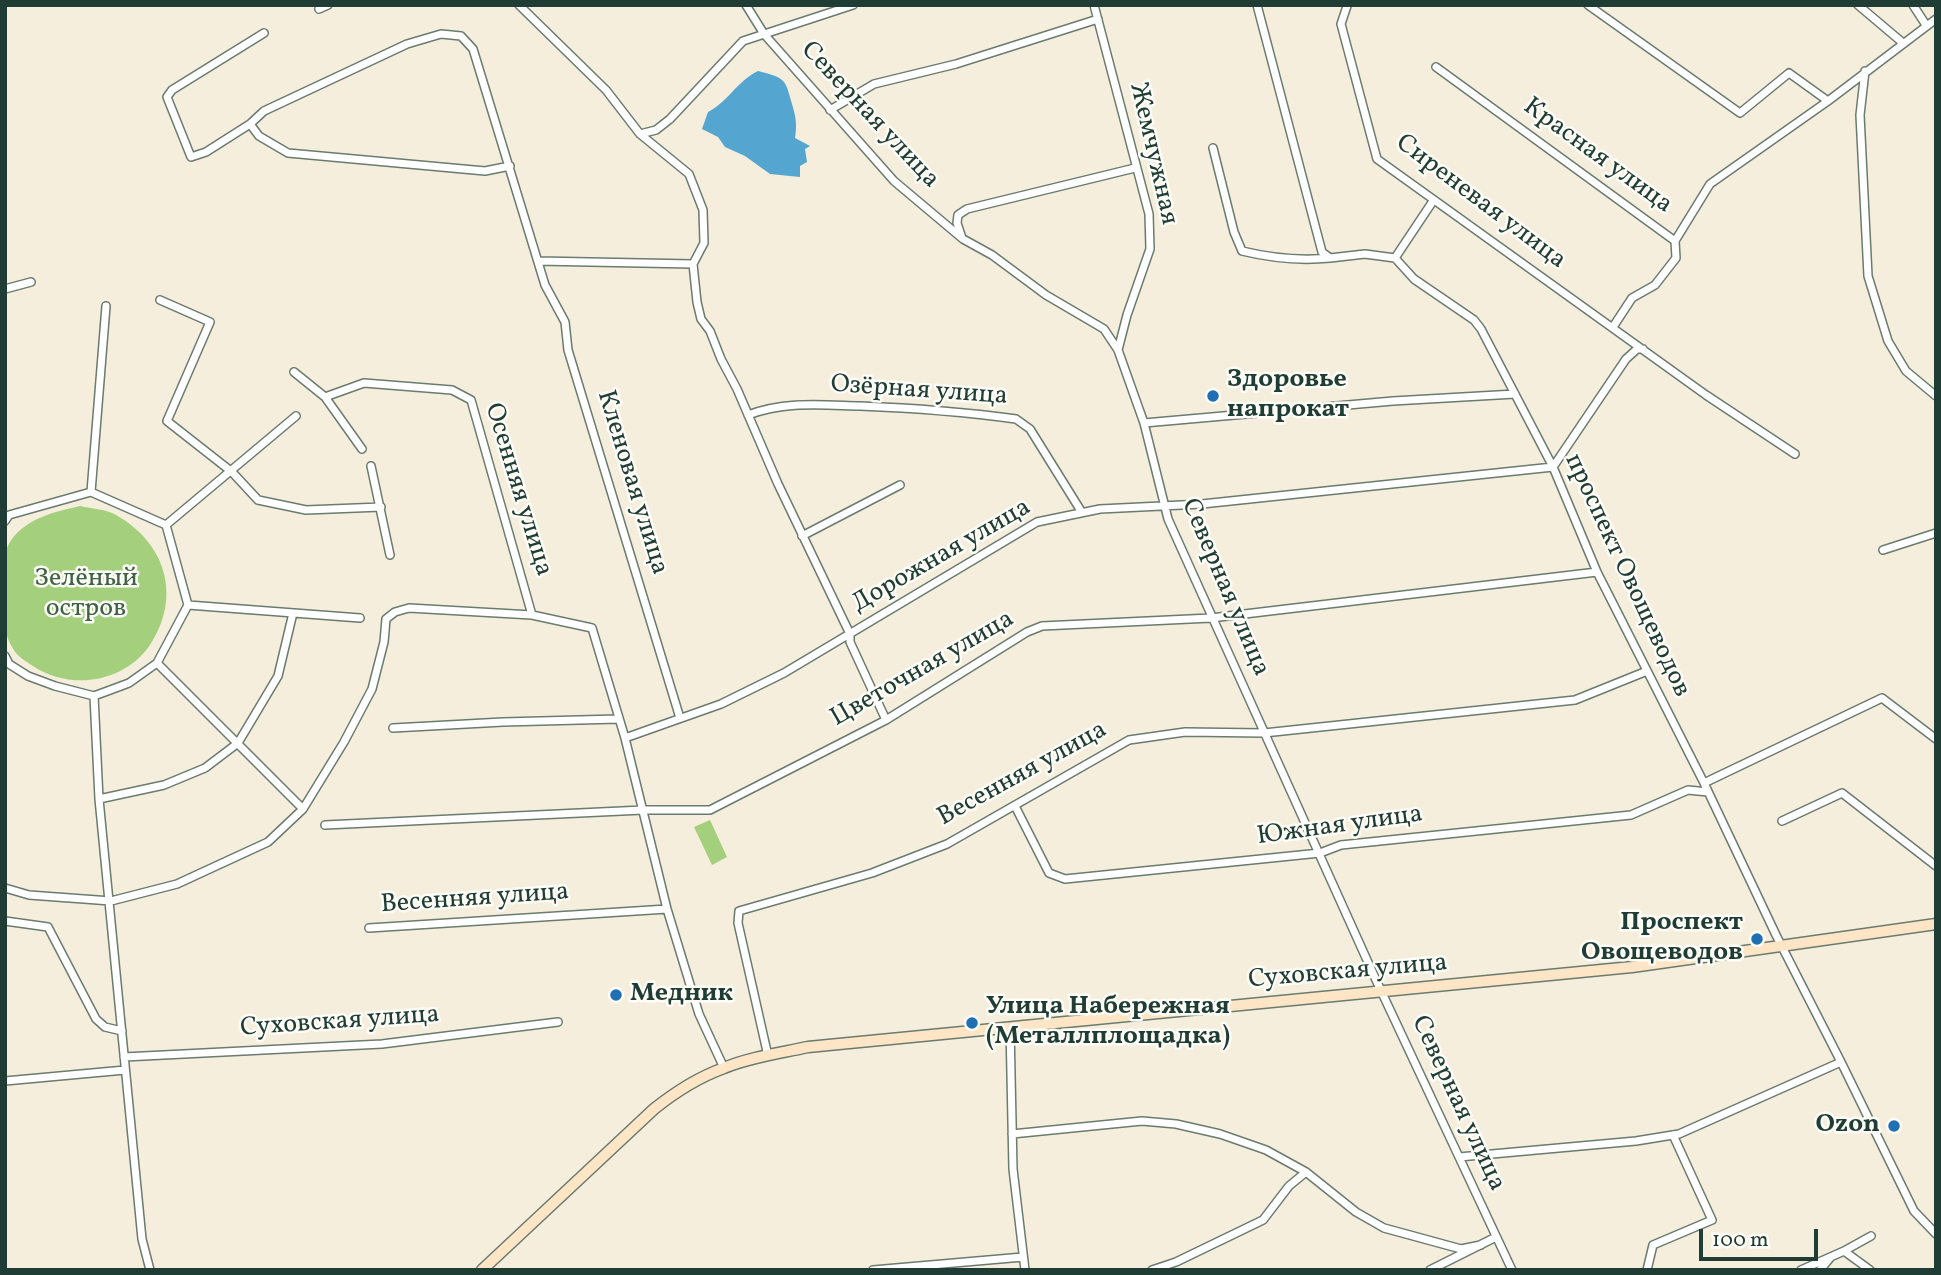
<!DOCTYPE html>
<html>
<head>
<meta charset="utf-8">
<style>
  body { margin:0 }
  #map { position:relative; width:1941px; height:1275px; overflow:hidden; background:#f5eedc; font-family:Vollkorn,serif }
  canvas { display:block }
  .frame { position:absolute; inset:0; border:7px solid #1f3d34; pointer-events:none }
  .scale { position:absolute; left:1699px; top:1229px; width:119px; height:32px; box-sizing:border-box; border:4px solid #1f3d34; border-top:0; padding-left:9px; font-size:21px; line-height:24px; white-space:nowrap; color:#1f3d34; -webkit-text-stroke:5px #fdfcf7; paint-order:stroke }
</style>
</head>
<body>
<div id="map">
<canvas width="1941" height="1275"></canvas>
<div class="frame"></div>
<div class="scale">100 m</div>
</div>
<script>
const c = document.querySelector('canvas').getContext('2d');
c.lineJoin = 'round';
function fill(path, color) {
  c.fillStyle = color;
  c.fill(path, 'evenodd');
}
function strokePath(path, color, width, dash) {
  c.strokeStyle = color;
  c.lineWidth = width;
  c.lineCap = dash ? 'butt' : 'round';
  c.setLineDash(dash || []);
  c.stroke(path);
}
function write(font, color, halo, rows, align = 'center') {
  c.font = font + ' Vollkorn,serif';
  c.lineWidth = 5;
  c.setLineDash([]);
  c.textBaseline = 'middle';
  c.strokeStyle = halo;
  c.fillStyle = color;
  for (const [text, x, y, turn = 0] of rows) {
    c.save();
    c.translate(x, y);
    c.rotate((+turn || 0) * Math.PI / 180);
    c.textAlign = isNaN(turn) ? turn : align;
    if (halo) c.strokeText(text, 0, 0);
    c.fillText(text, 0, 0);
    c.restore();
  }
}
fill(new Path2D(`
  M80,506C92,509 106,509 116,515C166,543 182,597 150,645C124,683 70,691 33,666C27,662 20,658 16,653C2,634 5,620 5,598C5,586 2,560 6,550C18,520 53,512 80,506Z
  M710,820L727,857L712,865L694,827Z`), '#a4cf7c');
fill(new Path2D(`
  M758,71C785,78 785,78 792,104C796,117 797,125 795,138L810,146L805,149L807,162L800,166V177L770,174L745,156L725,147L718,137L702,129L708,112C728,102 737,81 758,71Z`), '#54a5cf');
const street = new Path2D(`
  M519,5L606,90L640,134L689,174L703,210L704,243L693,264L538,261
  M746,5L764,34L894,181L963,239L992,255L1046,295L1104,329L1118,350L1144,423L1168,519L1376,980L1512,1270
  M1094,5L1149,214L1150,249L1127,315L1118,350
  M1257,5L1322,252L1330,258L1365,254L1395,258L1414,279L1474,320L1481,329L1553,467L1597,572L1704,783L1776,935L1841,1062L1914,1211L1936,1234
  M1588,5L1740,113L1789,73L1828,101
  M1858,5L1903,43
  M1913,5L1926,25
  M1347,6L1341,24L1377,159L1706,395L1795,454
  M319,9L328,5
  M264,33L172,90L167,97L191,157L206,152L250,124L259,136L288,153L485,171L510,166
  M1436,67L1675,241L1676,258L1655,285L1632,298L1613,327
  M1865,71L1860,115L1868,276L1888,341L1906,371L1936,396
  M830,110L874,84L956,64L1098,19
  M250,124L264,111L407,44L441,34L461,36L473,49L545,285L565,322L568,350L680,718
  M640,134L656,130L670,119L743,41L853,5
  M1213,148L1234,232L1242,251C1271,258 1300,261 1330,258
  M962,238L957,223L958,215L967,209L1135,168
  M1675,241L1710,184L1828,101L1936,19
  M1395,258L1433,201
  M693,264L697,302L701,319L710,331L721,359L737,389L778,484L850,634V642L886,720
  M5,289L31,282
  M160,300L210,322L167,421L232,472L258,500L306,510L381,507
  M294,372L325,397L362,449
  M325,397L364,383L452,390L471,400L532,615
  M748,415C785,401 821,405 860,406C912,408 965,412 1016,419L1030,429L1081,511
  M1144,423L1393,401L1515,394
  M371,466L390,555
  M91,492L106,306
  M5,521L9,515L91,492L166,525L188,605L157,663L129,683L94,696L55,686L28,676L9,664L5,656
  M166,525L296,416
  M802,536L900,485
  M1883,550L1936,533
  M188,605L360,618
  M157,663L303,809
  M94,696L99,799L164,785L205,768L238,743L278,676L293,613
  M393,728L503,722L618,719
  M625,738L721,704L784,673L1037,522L1100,509L1202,504L1553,467L1626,359L1637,349H1643
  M1704,783L1882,698L1936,739
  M99,799L142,1239L150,1270
  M1015,806L1049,873L1065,879L1320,853L1341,845L1631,815L1688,790L1708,792
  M1782,821L1842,793L1936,866
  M325,825L643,810H710L886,720L1027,632L1042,626L1211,618L1597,572
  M5,888L29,895L111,901L177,884L268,842L303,809L344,742L372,689L384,642L386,619L395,612L409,608L532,615L592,628L625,738L667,909L699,1014L724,1068
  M5,921L48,927L96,1019L105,1027L122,1031
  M369,928L667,909
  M1010,1027L1013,1169L1025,1270
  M768,1056L738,923L739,911L872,873L947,844L1129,740L1185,732L1264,733L1575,700L1647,671
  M124,1057L382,1044L558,1022
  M5,1081L125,1070
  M1012,1134L1142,1121L1176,1124L1220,1134L1266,1150L1306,1172
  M1459,1157L1636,1141L1679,1134L1841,1062
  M1844,1251L1871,1236
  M873,1270L1023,1257
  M1152,1270L1176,1262L1263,1220L1289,1186L1306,1172L1356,1212L1384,1228L1461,1249L1481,1245
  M1430,1270L1496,1237
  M1647,1270L1653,1245L1712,1220L1673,1135
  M1801,1270L1844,1251L1870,1270
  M1820,1270L1830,1258`);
const secondary = new Path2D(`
  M482,1270L654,1109C674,1093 699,1077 724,1068C750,1057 781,1053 808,1047L1632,967L1936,924`);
strokePath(street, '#6a7b6f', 10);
strokePath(secondary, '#6a7b6f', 13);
strokePath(street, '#fff', 7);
strokePath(secondary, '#fde5c5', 10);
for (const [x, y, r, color] of [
  [1213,396,7,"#1f6fb2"],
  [1757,939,7,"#1f6fb2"],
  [616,995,7,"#1f6fb2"],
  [972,1023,7,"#1f6fb2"],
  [1894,1126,7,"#1f6fb2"]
]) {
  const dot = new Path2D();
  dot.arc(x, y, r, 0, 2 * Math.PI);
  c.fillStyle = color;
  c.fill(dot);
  strokePath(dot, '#fdfcf7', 2.5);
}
write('26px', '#1f3d34', '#fdfcf7', [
  ["Северная улица",869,116,47],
  ["Жемчужная",1152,154,77],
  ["Красная улица",1597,157,36],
  ["Сиреневая улица",1480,203,37],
  ["Озёрная улица",919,392,4],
  ["Кленовая улица",631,483,73],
  ["Осенняя улица",517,490,73],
  ["Дорожная улица",942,557,-30],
  ["проспект Овощеводов",1626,576,65],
  ["Северная улица",1224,588,67],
  ["Цветочная улица",923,670,-30],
  ["Весенняя улица",1023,775,-29],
  ["Южная улица",1340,827,-8],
  ["Весенняя улица",475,900,-4],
  ["Суховская улица",1348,973,-5],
  ["Суховская улица",340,1023,-4],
  ["Северная улица",1457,1104,65]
]);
write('bold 26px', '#1f3d34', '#fdfcf7', [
  ["Здоровье",1227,381],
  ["напрокат",1227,411],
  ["Проспект",1743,924,"right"],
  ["Овощеводов",1743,954,"right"],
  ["Медник",630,995],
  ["Улица Набережная",986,1008],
  ["(Металлплощадка)",986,1038],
  ["Ozon",1880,1126,"right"]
], 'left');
write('26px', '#406246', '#fdfcf7', [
  ["Зелёный",86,580],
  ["остров",86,610]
]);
</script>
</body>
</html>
